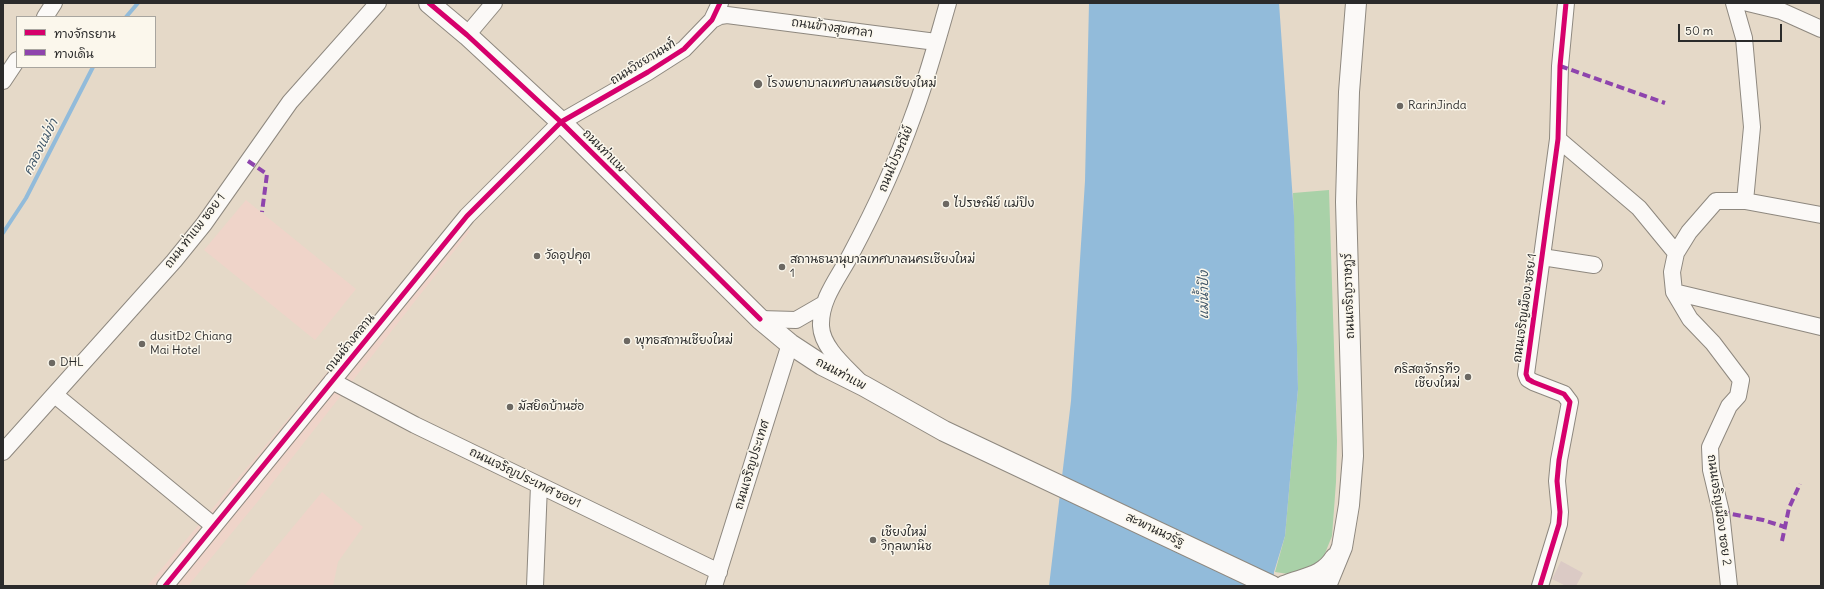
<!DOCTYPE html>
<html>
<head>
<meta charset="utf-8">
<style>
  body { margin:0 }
  #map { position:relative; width:1824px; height:589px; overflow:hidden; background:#e5d9c8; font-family:Delius,"Playpen Sans Thai",sans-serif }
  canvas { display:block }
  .frame { position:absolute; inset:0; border:4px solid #2b2b2b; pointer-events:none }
  .legend { position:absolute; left:16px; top:16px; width:140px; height:52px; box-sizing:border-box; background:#fbf7ec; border:1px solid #a8a59f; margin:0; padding:5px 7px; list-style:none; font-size:12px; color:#2b2b2b }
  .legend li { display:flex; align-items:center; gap:8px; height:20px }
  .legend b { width:20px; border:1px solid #a8a59f }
  .scale { position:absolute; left:1678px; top:24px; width:104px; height:18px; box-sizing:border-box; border:2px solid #2b2b2b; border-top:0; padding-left:5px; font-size:12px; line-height:14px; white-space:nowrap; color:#2b2b2b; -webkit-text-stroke:3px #fbf7ec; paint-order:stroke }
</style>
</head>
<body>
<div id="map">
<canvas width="1824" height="589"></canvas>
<div class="frame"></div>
<ul class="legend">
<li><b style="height:5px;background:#d6006c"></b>ทางจักรยาน</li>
<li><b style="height:5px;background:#8e44ad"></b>ทางเดิน</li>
</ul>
<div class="scale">50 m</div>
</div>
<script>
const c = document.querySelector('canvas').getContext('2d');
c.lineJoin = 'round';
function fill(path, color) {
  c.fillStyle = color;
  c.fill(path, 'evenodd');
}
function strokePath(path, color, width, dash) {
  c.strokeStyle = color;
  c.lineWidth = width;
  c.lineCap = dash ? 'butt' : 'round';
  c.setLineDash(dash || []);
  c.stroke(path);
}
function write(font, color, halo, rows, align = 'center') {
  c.font = font + ' Delius,"Playpen Sans Thai",sans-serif';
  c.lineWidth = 3;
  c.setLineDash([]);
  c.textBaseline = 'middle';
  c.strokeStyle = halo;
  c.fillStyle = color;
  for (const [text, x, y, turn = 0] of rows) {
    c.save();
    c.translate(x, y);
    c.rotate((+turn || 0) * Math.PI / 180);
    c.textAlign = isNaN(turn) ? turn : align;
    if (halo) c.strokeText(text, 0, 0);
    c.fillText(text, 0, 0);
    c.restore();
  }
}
fill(new Path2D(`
  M246,200L356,289L315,340L204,250Z
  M457,218L470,231L259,500L188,586H147Z
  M322,492L363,527L338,562L333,586H244Z`), '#efd4c9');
fill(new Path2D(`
  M1561,561L1583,573L1576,586H1566L1552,579Z`), '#dbcac5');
fill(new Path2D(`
  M1329,190L1337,441L1336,482L1332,536L1315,578L1275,572L1285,536L1298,389L1293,193Z`), '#a9d1a8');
fill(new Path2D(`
  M1089,3H1279L1294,216L1298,389L1285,536L1274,572L1273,586H1049L1071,401L1085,181Z`), '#92bbda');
strokePath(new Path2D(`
  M126,17L138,3
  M3,233L26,198L93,67`), '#92bbda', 4);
const minor = new Path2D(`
  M1734,3L1744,38L1752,127L1745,201
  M1748,3L1781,11L1821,29
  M45,17L54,3
  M712,20L720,16L727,15L936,42
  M467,35L494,3
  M3,81L17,60
  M1558,139L1639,208L1676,253
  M1542,257L1594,265
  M1674,292L1821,327
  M760,319L796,320L822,305
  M332,381L415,425L719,572
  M860,382C846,367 822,348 821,326C820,299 839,277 851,254C875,209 896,164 913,116C927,79 937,41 948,3
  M55,395L214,526
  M3,452L174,261L204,224L290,102L378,3
  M165,586L467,216L561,122L648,72L684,49L712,20L720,3
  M535,586L539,485
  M714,586L790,344
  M1540,586L1559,524L1560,512L1557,481L1559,460L1570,402L1564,394L1533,382L1528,379L1526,374L1558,139L1560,66L1566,3
  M1729,586L1721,512L1711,470L1710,447L1729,406L1738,396L1741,380L1713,343L1690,319L1674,292L1672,272L1676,253L1689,232L1716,201H1745L1821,215`);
const major = new Path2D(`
  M429,3L467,35L561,122L760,319L790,344L822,365L864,386L944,431L1272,586
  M1284,586C1303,578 1323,578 1335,558
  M1326,586L1342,547L1349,505L1353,456L1346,202L1349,92L1356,3`);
strokePath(minor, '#8e887f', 18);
strokePath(major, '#8e887f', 22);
strokePath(minor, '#fbf9f7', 16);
strokePath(major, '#fbf9f7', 20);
strokePath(new Path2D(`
  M1560,66L1665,103
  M248,161L267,174L262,212
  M1721,512L1763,520L1785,527
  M1782,541L1789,508L1800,484`), '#8e44ad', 4, [8, 4]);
strokePath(new Path2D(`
  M429,3L467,35L561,122L760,319
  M165,586L467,216L561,122L648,72L684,49L712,20L720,3
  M1540,586L1559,524L1560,512L1557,481L1559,460L1570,402L1564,394L1533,382L1528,379L1526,374L1558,139L1560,66L1566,3`), '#d6006c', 5);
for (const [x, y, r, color] of [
  [758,84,5,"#6c6862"],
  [1400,106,4,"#6c6862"],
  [946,204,4,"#6c6862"],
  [537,256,4,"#6c6862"],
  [782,267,4,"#6c6862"],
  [627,341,4,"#6c6862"],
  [142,344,4,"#6c6862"],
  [52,363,4,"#6c6862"],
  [1468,377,4,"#6c6862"],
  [510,407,4,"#6c6862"],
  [873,540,4,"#6c6862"]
]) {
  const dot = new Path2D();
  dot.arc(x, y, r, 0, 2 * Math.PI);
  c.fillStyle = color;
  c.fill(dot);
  strokePath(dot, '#fbf7ec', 1.5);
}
write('12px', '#2b2b2b', '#fbf7ec', [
  ["ถนนข้างสุขศาลา",832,28,8],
  ["ถนนวิชยานนท์",643,62,-32],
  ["ถนนท่าแพ",604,151,45],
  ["ถนนไปรษณีย์",896,159,-67],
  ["ถนน ท่าแพ ซอย 1",195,231,-52],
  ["ถนนเจริญราษฎร์",1349,296,-92],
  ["ถนนเจริญเมือง ซอย 1",1525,308,-82],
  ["ถนนช้างคลาน",350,343,-51],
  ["ถนนท่าแพ",841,374,28],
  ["ถนนเจริญประเทศ",752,465,-73],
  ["ถนนเจริญประเทศ ซอย1",525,478,26],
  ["ถนนเจริญเมือง ซอย 2",1719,510,82],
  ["สะพานนวรัฐ",1155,530,25]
]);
write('12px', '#2b2b2b', '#fbf7ec', [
  ["โรงพยาบาลเทศบาลนครเชียงใหม่",767,84],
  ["RarinJinda",1408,106],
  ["ไปรษณีย์ แม่ปิง",954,204],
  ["วัดอุปคุต",545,256],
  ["สถานธนานุบาลเทศบาลนครเชียงใหม่",790,260],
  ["1",790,274],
  ["dusitD2 Chiang",150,337],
  ["Mai Hotel",150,351],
  ["พุทธสถานเชียงใหม่",635,341],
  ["DHL",60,363],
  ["คริสตจักรที๑",1460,370,"right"],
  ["เชียงใหม่",1460,384,"right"],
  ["มัสยิดบ้านฮ่อ",518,407],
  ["เชียงใหม่",881,533],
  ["วิกุลพานิช",881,547]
], 'left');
write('italic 13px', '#43596b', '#fbf7ec', [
  ["คลองแม่ข่า",41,147,-63],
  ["แม่น้ำปิง",1204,295,-90]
]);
</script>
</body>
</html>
